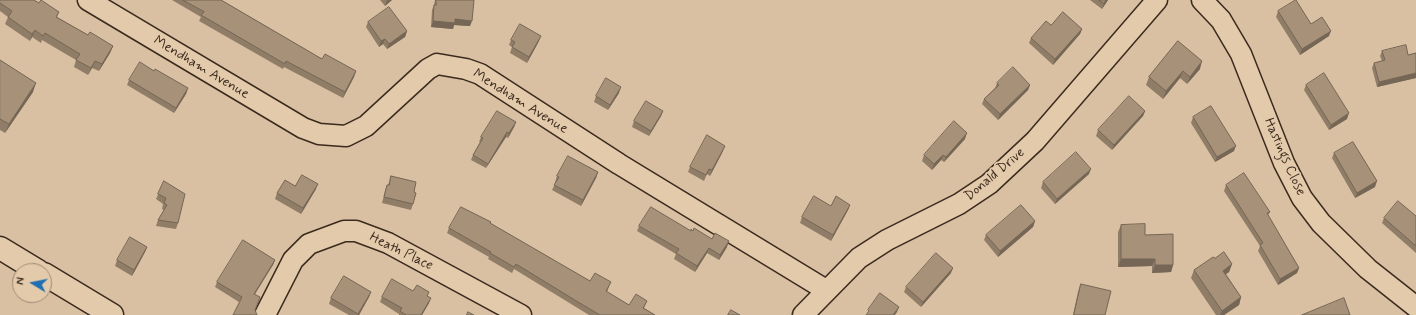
<!DOCTYPE html>
<html>
<head>
<meta charset="utf-8">
<style>
  body { margin:0 }
  #map { position:relative; width:1416px; height:315px; overflow:hidden; background:#d9c0a3; font-family:Mynerve,sans-serif }
  canvas { display:block }
  .north { position:absolute; left:12px; top:263px; width:40px; height:40px; box-sizing:border-box; background:#e3caab; border:1px solid #a08a73; border-radius:50%; rotate:280deg; font-size:11px; font-weight:700; line-height:16px; text-align:center; color:#3b2a1e }
  .north::after { content:''; display:block; margin:auto; width:14px; height:18px; background:#1f6fb2; clip-path:polygon(50% 0,100% 100%,50% 72%,0 100%) }
</style>
</head>
<body>
<div id="map">
<canvas width="1416" height="315"></canvas>
<div class="north">N</div>
</div>
<script>
const c = document.querySelector('canvas').getContext('2d');
c.lineJoin = 'round';
function strokePath(path, color, width, dash) {
  c.strokeStyle = color;
  c.lineWidth = width;
  c.lineCap = dash ? 'butt' : 'round';
  c.setLineDash(dash || []);
  c.stroke(path);
}
function fill(path, color) {
  c.fillStyle = color;
  c.fill(path, 'evenodd');
}
function write(font, color, halo, rows, align = 'center') {
  c.font = font + ' Mynerve,sans-serif';
  c.lineWidth = 3.5;
  c.setLineDash([]);
  c.textBaseline = 'middle';
  c.strokeStyle = halo;
  c.fillStyle = color;
  for (const [text, x, y, turn = 0] of rows) {
    c.save();
    c.translate(x, y);
    c.rotate((+turn || 0) * Math.PI / 180);
    c.textAlign = isNaN(turn) ? turn : align;
    if (halo) c.strokeText(text, 0, 0);
    c.fillText(text, 0, 0);
    c.restore();
  }
}
const street = new Path2D(`
  M88,0L303,128L319,134L346,136L366,126L428,69L437,64L466,69L480,74L619,164L826,290
  M1202,0L1221,20L1241,54L1284,163L1302,198L1321,223L1368,269L1416,307
  M265,315L293,260L309,244L344,231H356L388,243L521,315
  M803,315L859,258L887,240L959,204L989,184L1035,141L1157,0`);
const secondary = new Path2D(`
  M0,248L38,271
  M44,274L112,315`);
strokePath(street, '#3b2a1e', 23);
strokePath(secondary, '#3b2a1e', 25);
strokePath(street, '#e3caab', 20);
strokePath(secondary, '#e3caab', 22);
fill(new Path2D(`
  M0,0L39,3L59,12L57,17L88,35L113,46L110,53L99,71L92,68L88,75L74,67L76,60L42,40L41,43L32,37L30,41L5,24L8,17L0,11Z
  M172,0H221L322,59L356,71L354,77L343,98L284,67L283,69L199,21L201,17Z
  M380,0H392L385,6Z
  M435,0H474L470,26L454,25L453,29L431,27L432,10L434,5Z
  M1090,0H1108L1102,9Z
  M1278,11L1311,24L1329,36L1300,55L1276,17Z
  M368,22L407,31L405,37L387,49L383,44L379,47L366,27Z
  M1051,25L1082,29L1080,34L1053,65L1029,43L1031,38Z
  M511,40L539,41L527,63L510,53L512,47L509,45Z
  M1178,41L1200,69L1187,84L1180,78L1163,99L1146,85L1149,77Z
  M1382,51L1408,55L1416,53V78L1377,87L1372,68L1374,63L1382,61L1380,56Z
  M0,60L33,92L5,133L0,130Z
  M154,71L188,88L186,94L174,113L127,85L129,80Z
  M997,83L1030,85L1028,90L998,120L982,104L984,99L995,88Z
  M1306,85L1347,119L1329,130L1304,90Z
  M619,93L608,110L594,102L596,96Z
  M663,111L661,116L649,136L632,127L634,121Z
  M1145,111L1143,116L1112,150L1096,136L1098,130Z
  M1193,117L1234,151L1215,162L1191,123Z
  M516,122L514,127L508,138L506,137L486,168L471,160L473,155L480,142H479L481,137Z
  M965,139L944,162L941,160L932,170L922,161L924,155Z
  M723,151L710,176L707,174L704,181L688,172L690,167Z
  M1334,153L1375,187L1355,198L1332,158Z
  M598,172L596,178L581,206L552,190L556,182H555L557,176Z
  M1089,174L1055,204L1041,188L1043,182Z
  M391,176L414,192L413,204L411,210L382,203L385,191L387,185H388Z
  M164,181L178,223L176,229L156,226L158,220L164,210L162,209L163,204L156,199Z
  M1226,185L1270,212L1268,215L1299,268L1297,273L1278,285L1258,251L1260,246L1224,191Z
  M295,186L316,189L301,214L275,199L277,193Z
  M850,205L848,210L831,241L800,223L802,217L831,206Z
  M1416,216V253L1382,223L1384,218Z
  M1035,221L1033,227L998,257L984,240L986,235Z
  M490,223L590,281L611,282L607,292L629,305L647,301L644,308L655,315H589L514,269L512,273L488,259L489,257L447,233L449,228Z
  M1121,225L1145,235L1173,265L1171,272L1152,273V266L1118,267V232Z
  M639,226L693,231L712,239L727,247L719,260L707,253L695,272L674,259L676,254L637,231Z
  M147,247L145,252L132,276L115,266L117,260Z
  M1215,258L1232,264L1229,272L1226,274L1241,297L1239,305L1224,315H1216L1191,278L1194,270Z
  M275,260L273,265L239,302L215,287L217,282Z
  M951,273L921,307L904,292L906,287Z
  M1081,284L1105,315H1073L1078,292Z
  M413,291L428,296L429,303L422,315H399V314L380,302L382,297Z
  M371,292L369,297L359,315H349L329,304L331,298Z`), '#907d68');
fill(new Path2D(`
  M387,0H392L385,6Z
  M1106,0H1108L1102,9L1104,3Z
  M455,19L472,21L470,26L454,25L453,29L431,27L433,21Z
  M1082,29L1080,34L1053,65L1055,59Z
  M35,30L32,37L30,41L32,34Z
  M407,31L405,37L387,49L389,44Z
  M1331,31L1329,36L1300,55L1302,49Z
  M541,36L539,41L527,63L529,57Z
  M385,39L383,44L379,47L381,41Z
  M113,46L110,53L99,71L102,64Z
  M95,61L92,68L88,75L91,68Z
  M1202,61L1200,69L1187,84L1190,77Z
  M356,71L354,77L343,98L345,92Z
  M1183,71L1180,78L1163,99L1166,91Z
  M1416,73V78L1377,87L1379,82Z
  M36,83L33,92L5,133L9,124Z
  M1030,85L1028,90L998,120L1000,114Z
  M621,87L619,93L608,110L610,105Z
  M188,88L186,94L174,113L176,108Z
  M663,111L661,116L649,136L651,131Z
  M1145,111L1143,116L1112,150L1114,145Z
  M1349,113L1347,119L1329,130L1331,125Z
  M516,122L514,127L508,138L509,133Z
  M507,132L506,137L486,168L488,164Z
  M967,133L965,139L944,162L946,157Z
  M725,146L723,151L710,176L712,170Z
  M1236,146L1234,151L1215,162L1217,157Z
  M943,155L941,160L932,170L934,164Z
  M1091,169L1089,174L1055,204L1057,199Z
  M598,172L596,178L581,206L583,200Z
  M1377,181L1375,187L1355,198L1357,193Z
  M318,184L316,189L301,214L303,208Z
  M850,205L848,210L831,241L833,235Z
  M1035,221L1033,227L998,257L1000,251Z
  M729,241L727,247L719,260L720,255Z
  M147,247L145,252L132,276L134,270Z
  M709,248L707,253L695,272L697,266Z
  M1121,259H1155L1152,266L1118,267Z
  M275,260L273,265L252,299L254,294Z
  M1232,264L1229,272L1220,278L1223,271Z
  M1155,265H1173L1171,272L1152,273Z
  M953,268L951,273L921,307L923,302Z
  M1299,268L1297,273L1278,285L1280,279Z
  M371,292L369,297L359,315H358Z
  M1241,297L1239,305L1224,315H1220L1222,311Z
  M431,298L429,303L422,315H421Z
  M899,307L897,312L895,315H893Z`), '#756655');
const building = new Path2D(`
  M0,0H34L39,3L41,0L59,12L56,17L88,35L90,32L113,46L102,64L95,61L91,68L76,60L80,54L45,33L43,36L35,30L32,34L8,17L12,11L0,3Z
  M183,0H221L322,59L325,54L356,71L345,92L286,61L285,64L201,15L204,12Z
  M436,0H474L472,21L455,19V23L433,21L434,5H436Z
  M1099,0H1106L1104,3Z
  M1296,0L1311,24L1322,17L1331,31L1302,49L1278,11Z
  M389,7L407,31L389,44L385,39L381,41L368,22Z
  M1063,12L1082,29L1055,59L1031,38L1046,21L1051,25Z
  M520,24L541,36L529,57L512,47L515,42L511,40Z
  M1178,41L1202,61L1190,77L1183,71L1166,91L1149,77Z
  M1406,45L1408,55L1416,53V73L1379,82L1374,63L1385,60L1382,51Z
  M0,60L36,83L9,124L0,119Z
  M140,62L154,71L155,69L188,88L176,108L129,80Z
  M1013,67L1030,85L1000,114L984,99L999,85L997,83Z
  M1324,73L1349,113L1331,125L1306,85Z
  M606,78L621,87L610,105L596,96Z
  M1129,96L1145,111L1114,145L1098,130Z
  M646,101L663,111L651,131L634,121Z
  M1211,106L1236,146L1217,157L1193,117Z
  M497,111L516,122L509,133L507,132L488,164L473,155L483,138L481,137Z
  M954,121L967,133L946,157L943,155L934,164L924,155Z
  M707,135L725,146L712,170L709,169L706,175L690,167Z
  M1353,142L1377,181L1357,193L1334,153Z
  M1076,152L1091,169L1057,199L1043,182Z
  M568,156L598,172L583,200L554,185L559,177L557,176Z
  M1244,173L1270,212L1267,213L1299,268L1280,279L1260,245L1263,243L1226,185Z
  M302,175L318,184L303,208L277,193L285,180L295,186Z
  M391,176L416,182L414,192L416,193L413,204L384,197L387,185H389Z
  M164,181L185,194L178,223L158,220L167,205L164,203L166,198L158,194Z
  M814,196L831,206L836,196L850,205L833,235L802,217Z
  M1398,201L1416,216V246L1384,218Z
  M1021,205L1035,221L1000,251L986,235Z
  M461,207L491,222L490,223L590,281L595,273L611,282L606,291L629,305L636,294L647,301L643,308L655,315H600L578,302L516,264L514,267L490,253L491,252L449,228Z
  M651,207L691,231V229L693,231L694,228L712,239L715,233L729,241L720,255L709,248L697,266L676,253L679,249L639,226Z
  M1145,224V235L1173,234V265H1155V259H1121V225Z
  M130,237L147,247L134,270L117,260Z
  M243,240L275,260L254,294L260,297L255,310L257,315H233L242,297L217,282Z
  M1224,252L1232,264L1223,271L1241,297L1222,311L1194,270L1213,257L1215,258Z
  M936,253L953,268L923,302L906,287Z
  M344,276L371,292L358,314L331,298Z
  M392,279L413,291L417,285L429,292L427,296L431,298L421,315H406L400,311L402,308L382,297Z
  M1081,284L1111,291L1105,315H1074Z
  M880,293L899,307L893,315H866L869,311L868,310Z
  M1344,298L1350,315H1302Z
  M731,310L740,315H728Z
  M468,312L474,315H467Z`);
fill(building, '#a79179');
strokePath(building, '#756655', 1);
write('14px', '#3b2a1e', '#e3caab', [
  ["Mendham Avenue",201,68,31],
  ["Mendham Avenue",520,102,32],
  ["Hastings Close",1284,157,66],
  ["Donald Drive",995,175,-40],
  ["Heath Place",401,252,26]
]);
</script>
</body>
</html>
